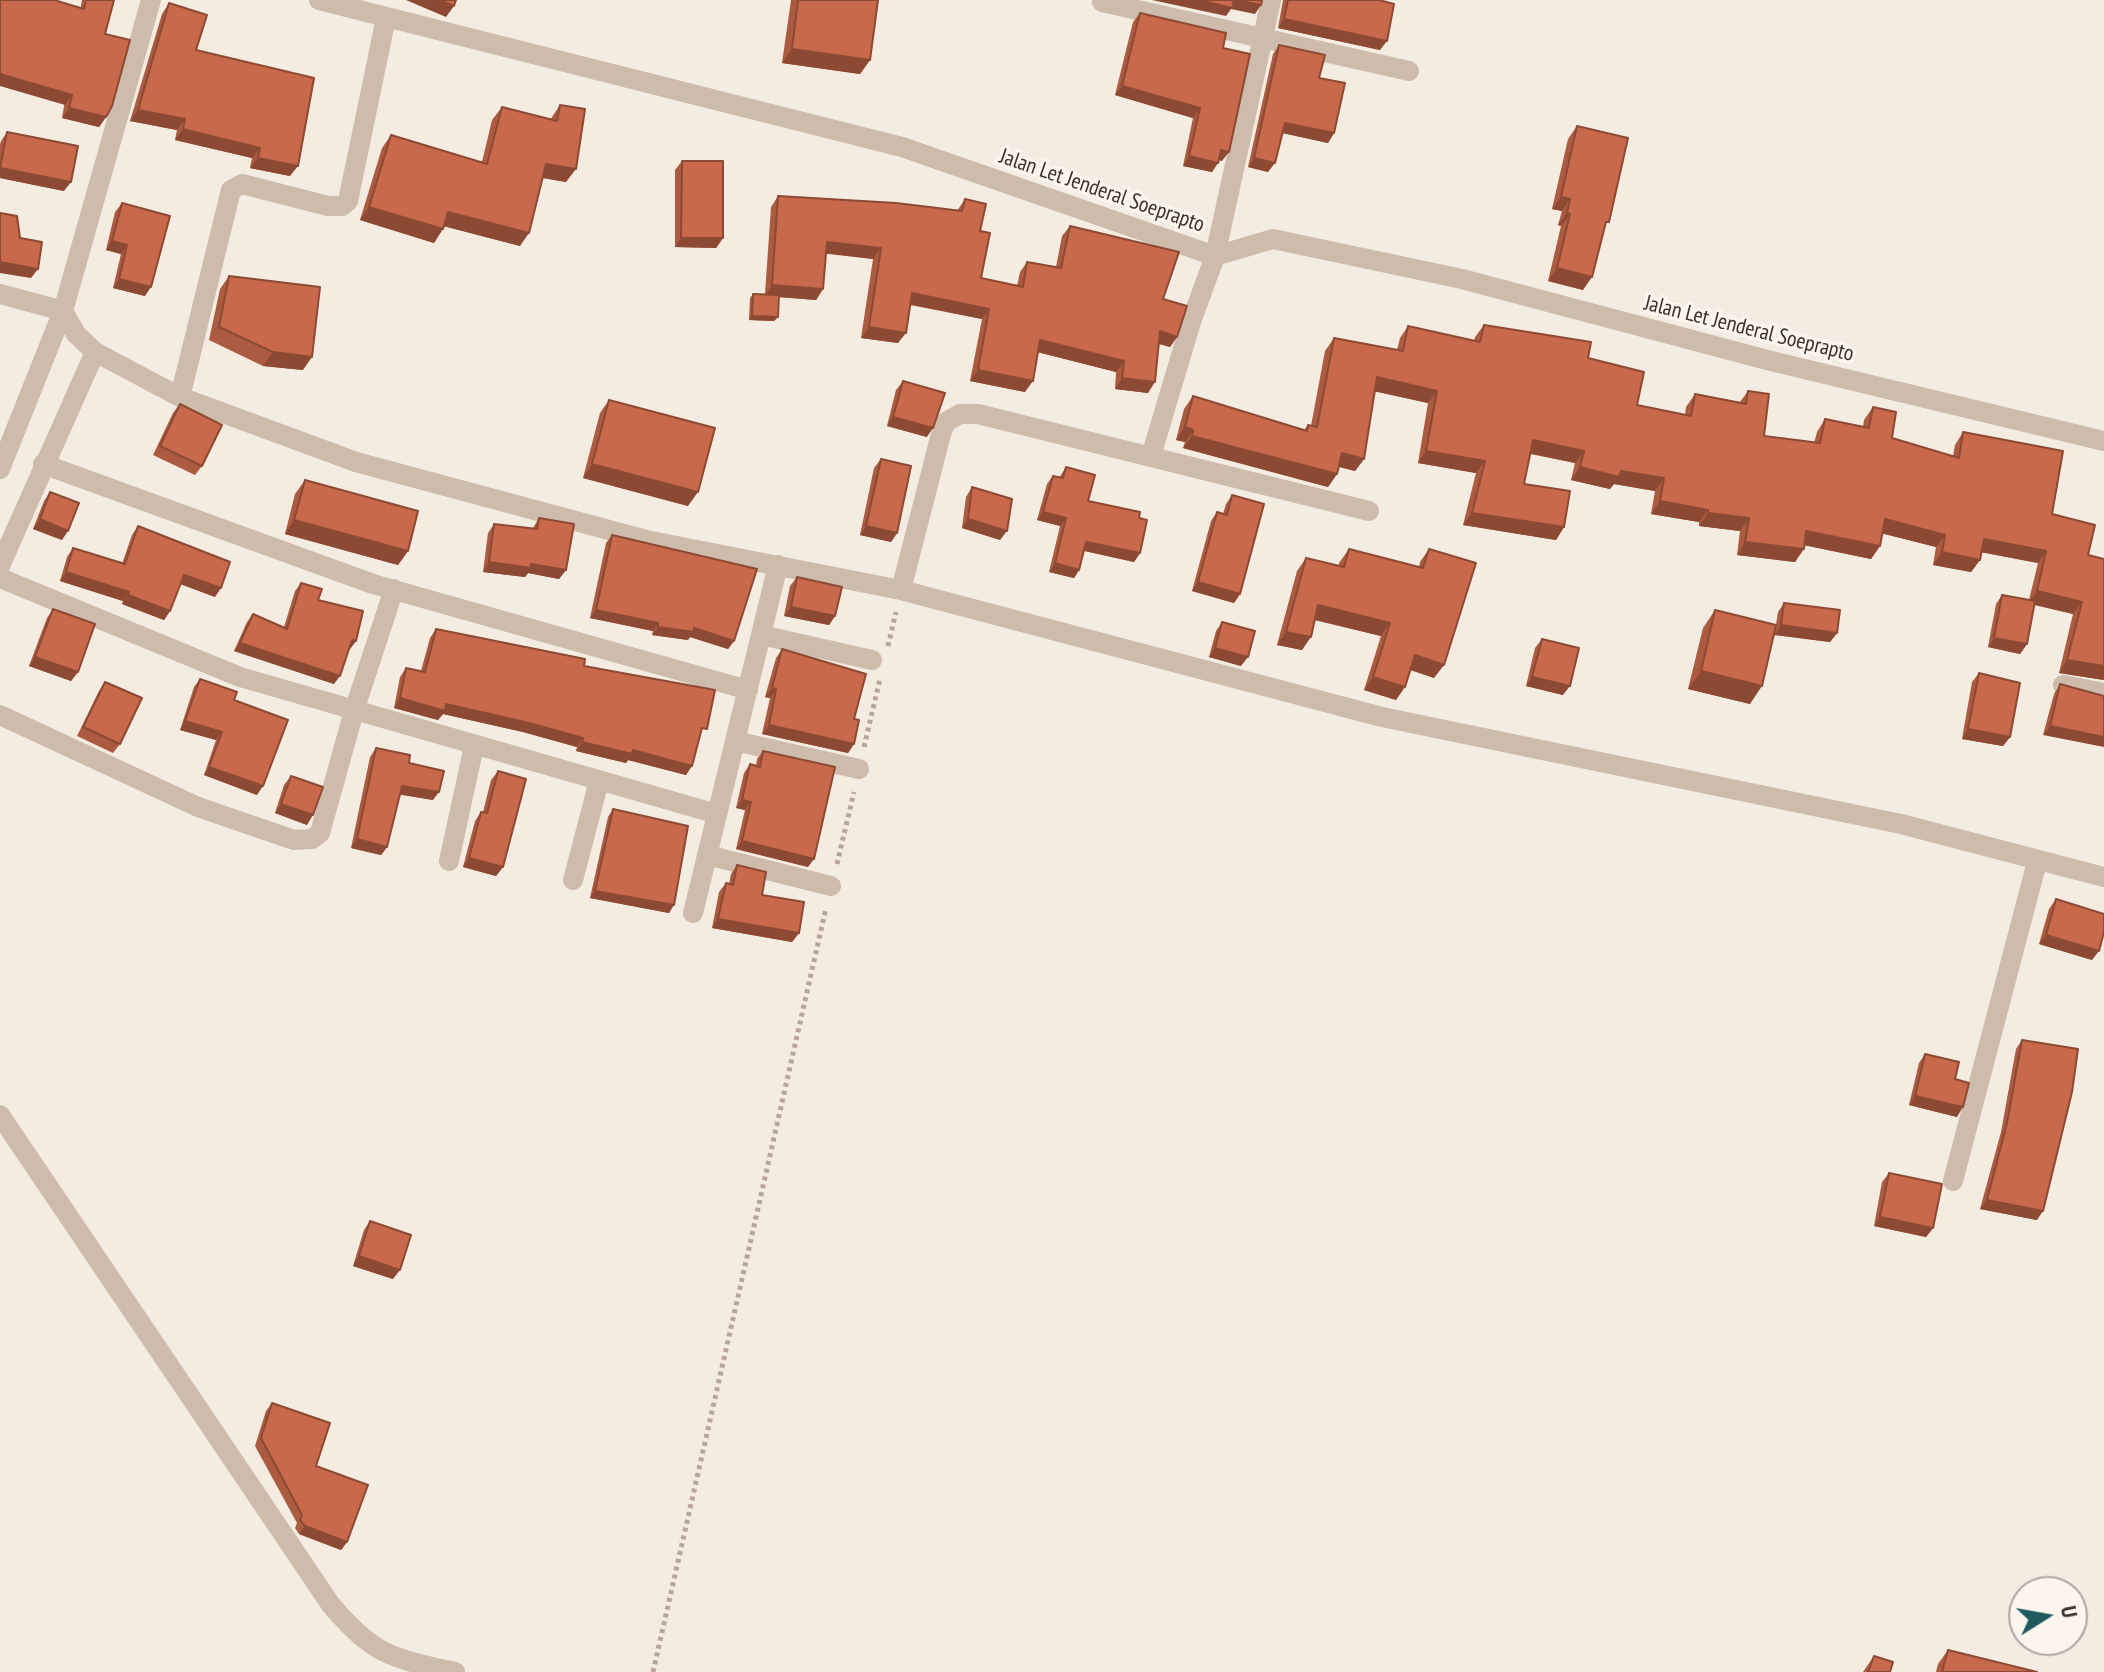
<!DOCTYPE html>
<html>
<head>
<meta charset="utf-8">
<style>
  body { margin:0 }
  #map { position:relative; width:2104px; height:1672px; overflow:hidden; background:#f4ebe1; font-family:"PT Sans Narrow",sans-serif }
  canvas { display:block }
  .north { position:absolute; left:2008px; top:1576px; width:80px; height:80px; box-sizing:border-box; background:#fbf5ee; border:2px solid #aea6a0; border-radius:50%; rotate:79deg; font-size:22px; font-weight:700; line-height:32px; text-align:center; color:#3b302b }
  .north::after { content:''; display:block; margin:auto; width:28px; height:36px; background:#1f5a5e; clip-path:polygon(50% 0,100% 100%,50% 72%,0 100%) }
</style>
</head>
<body>
<div id="map">
<canvas width="2104" height="1672"></canvas>
<div class="north">U</div>
</div>
<script>
const c = document.querySelector('canvas').getContext('2d');
c.lineJoin = 'round';
function strokePath(path, color, width, dash) {
  c.strokeStyle = color;
  c.lineWidth = width;
  c.lineCap = dash ? 'butt' : 'round';
  c.setLineDash(dash || []);
  c.stroke(path);
}
function fill(path, color) {
  c.fillStyle = color;
  c.fill(path, 'evenodd');
}
function write(font, color, halo, rows, align = 'center') {
  c.font = font + ' "PT Sans Narrow",sans-serif';
  c.lineWidth = 7;
  c.setLineDash([]);
  c.textBaseline = 'middle';
  c.strokeStyle = halo;
  c.fillStyle = color;
  for (const [text, x, y, turn = 0] of rows) {
    c.save();
    c.translate(x, y);
    c.rotate((+turn || 0) * Math.PI / 180);
    c.textAlign = isNaN(turn) ? turn : align;
    if (halo) c.strokeText(text, 0, 0);
    c.fillText(text, 0, 0);
    c.restore();
  }
}
strokePath(new Path2D(`
  M888,646L896,612
  M864,747L880,679
  M837,864L854,792
  M653,1672L826,908`), '#b9a596', 5, [4, 4]);
strokePath(new Path2D(`
  M319,0L902,147L1215,256L1273,239L1462,279L1771,361L2104,441
  M1102,2L1409,71
  M0,294L63,311L151,0
  M63,311L76,334L95,352L180,397L356,462L646,540L901,590L1382,717L1901,824L2104,877
  M180,397L231,190L242,184L328,206H342L348,201L386,18
  M1151,456L1191,322L1215,256L1271,0
  M43,464L373,584L748,690
  M0,469L63,311
  M0,566L95,352
  M0,578L240,677L717,814
  M901,590L941,434L946,422L960,414H978L1369,511
  M761,635L872,660
  M2063,685L2104,693
  M0,715L198,807L294,840L312,839L320,833L354,711L394,589
  M735,741L859,769
  M707,855L831,886
  M449,861L474,746
  M573,880L599,781
  M693,913L778,565
  M0,1115L331,1605C375,1656 391,1658 455,1672
  M1953,1181L2037,862`), '#cdbbac', 20);
fill(new Path2D(`
  M82,0H114L105,34L106,117L99,127L62,118Z
  M791,0H878L870,60L860,74L782,63Z
  M1283,0H1379L1380,50L1278,28Z
  M169,3L196,50L290,176L250,168L252,158L175,140L177,130L130,121L162,14Z
  M1140,13L1223,48L1222,161L1219,160L1212,172L1183,166L1193,118L1115,95L1133,22Z
  M1279,45L1319,78L1334,133L1328,143L1282,133L1268,172L1248,167L1273,54Z
  M560,105L566,182L543,178L520,246L444,226L434,243L360,220L382,148L391,135L482,162L492,120L502,107L550,120Z
  M1577,126L1604,230L1583,290L1548,281L1561,226L1558,225L1562,211L1552,209L1568,139Z
  M7,132L64,191L0,178V144L1,141Z
  M682,161L723,238L716,248L675,247V170Z
  M778,196L957,211L965,199L980,231L981,278L1017,286L1020,272L1027,262L1056,267L1062,236L1070,226L1163,299L1177,337L1170,347L1159,344L1148,393L1115,389L1116,372L1038,352L1025,392L970,381L982,319L910,305L898,343L861,338L873,259L826,253L823,289L816,300L779,297L778,317L774,321L749,320L750,298L753,294H765L771,207Z
  M122,203L145,296L113,288L121,254L106,250L115,212Z
  M229,276L303,370L263,366L209,340L220,289Z
  M1484,325L1588,358L1637,405L1685,415L1686,407L1695,394L1740,402L1748,391L1764,436L1814,443L1817,432L1825,419L1863,427L1864,420L1873,407L1892,438L1953,456L1955,445L1963,432L2052,514L2088,555L2104,559V680L2059,673L2073,614L2034,605L2027,644L2020,654L1988,647L1996,604L2002,595L2029,600L2038,563L1981,552L1980,560L1971,572L1933,565L1936,547L1882,533L1880,546L1871,559L1805,545L1795,562L1737,555L1740,531L1699,526V522L1651,514L1655,491L1614,484L1610,489L1571,480L1575,463L1530,454L1524,484L1564,527L1556,540L1463,525L1476,473L1418,463L1428,403L1375,391L1364,459L1355,471L1339,467L1337,474L1328,487L1183,448L1185,442L1176,440L1184,409L1193,396L1304,430L1308,425L1311,426L1325,351L1334,338L1397,350L1400,338L1408,326L1474,341L1475,337Z
  M903,381L927,437L887,426L896,390Z
  M609,400L688,506L583,478L600,413Z
  M180,404L202,466L195,475L153,455L173,413Z
  M881,459L897,533L891,542L860,535L874,468Z
  M1066,467L1088,501L1140,553L1134,562L1084,551L1079,570L1074,578L1049,572L1060,526L1037,520L1047,484L1053,476L1059,478Z
  M305,480L408,551L398,565L285,534L295,494Z
  M972,487L1000,540L962,528L966,497Z
  M50,492L62,540L33,529L44,501Z
  M1232,495L1240,594L1234,603L1192,591L1211,521L1217,512L1223,514L1226,504Z
  M539,518L566,570L559,579L528,573L525,577L483,572L488,533L494,524L533,528Z
  M138,526L215,597L180,584L170,611L164,620L122,604L123,601L60,581L67,557L73,548L122,564L132,535Z
  M612,535L734,641L728,649L690,637L688,640L652,635L653,631L590,618L606,543Z
  M1349,549L1419,567L1420,562L1429,549L1434,678L1410,670L1396,700L1364,690L1381,636L1314,620L1302,650L1277,645L1297,571L1306,558L1339,566V563Z
  M797,577L835,616L829,625L784,616L790,586Z
  M301,583L356,641L350,649H349L334,684L234,651L247,622L253,614L284,627L295,591Z
  M1784,603L1837,633L1830,642L1775,635L1750,704L1688,689L1703,628L1715,610L1776,625L1778,612Z
  M53,609L78,672L71,681L29,666L47,618Z
  M1222,622L1241,666L1209,657L1216,631Z
  M436,629L584,666L700,738L686,775L628,760L626,763L576,751L577,747L523,732L443,714L438,720L394,708L400,677L406,668L421,671L430,638Z
  M1542,639L1563,695L1526,686L1535,648Z
  M782,649L854,744L848,753L762,734L770,698L765,697L776,658Z
  M1979,673L2010,737L2003,746L1962,739L1972,682Z
  M200,679L234,700L257,795L204,775L216,740L180,730L194,687Z
  M105,682L120,744L113,753L77,736L99,691Z
  M2060,684L2104,696L2043,735L2054,694Z
  M376,748L409,763L433,800L399,794L387,847L381,855L351,848L370,757Z
  M763,751L808,867L736,849L745,810L736,808L744,773L750,764L756,766L757,759Z
  M498,771L503,867L496,876L463,867L475,821L481,812H483L491,780Z
  M291,776L307,825L275,813L284,785Z
  M613,809L669,913L590,898L608,817Z
  M737,865L762,895L799,933L792,942L712,928L719,892L726,883L729,884L731,874Z
  M2056,899L2092,960L2039,944L2049,909Z
  M2022,1040L2037,1220L1980,1209L2001,1132L2016,1049Z
  M1925,1054L1955,1079L1957,1117L1909,1105L1919,1063Z
  M1889,1173L1933,1228L1926,1237L1874,1226L1882,1182Z
  M370,1221L393,1279L353,1266L364,1230Z
  M272,1403L316,1466L347,1542L341,1550L299,1534L295,1528L297,1523L255,1446L266,1411Z
  M1948,1650L2037,1672H1936L1938,1664Z
  M1874,1656L1890,1672H1863Z`), '#ac5a40');
fill(new Path2D(`
  M406,0H439L454,6L446,17Z
  M1152,0H1234L1261,5L1255,14L1231,9L1226,16Z
  M1284,19L1387,41L1380,50L1278,28Z
  M792,49L870,60L860,74L782,63Z
  M0,74L72,95L65,105L0,86Z
  M1122,86L1200,108L1193,118L1115,95Z
  M69,108L106,117L99,127L62,118Z
  M138,110L185,119L177,130L130,121Z
  M1285,123L1334,133L1328,143L1278,132Z
  M183,129L260,148L252,158L175,140Z
  M1221,150L1229,152L1222,161L1214,159Z
  M1189,156L1218,163L1212,172L1183,166Z
  M258,158L298,166L290,176L250,168Z
  M1254,158L1275,163L1268,172L1248,167Z
  M546,164L576,169L566,182L537,177Z
  M0,168L71,182L64,191L0,178Z
  M1561,197L1570,199L1562,211L1552,209Z
  M369,207L443,229L434,243L360,220Z
  M448,212L529,233L520,246L439,225Z
  M1567,213L1570,214L1561,226L1558,225Z
  M681,238H723L716,248L675,247Z
  M112,241L127,245L121,254L106,250Z
  M827,242L881,248L873,259L820,253Z
  M0,262L38,269L31,278L0,273Z
  M1557,268L1592,277L1583,290L1548,281Z
  M119,279L151,287L145,296L113,288Z
  M772,285L823,289L816,300L765,296Z
  M912,293L989,309L982,319L904,303Z
  M752,316L778,317L774,321L749,320Z
  M869,327L906,333L898,343L861,338Z
  M1160,331L1177,337L1170,347L1153,342Z
  M1040,340L1124,361L1116,372L1033,351Z
  M273,352L312,357L303,370L263,366Z
  M978,370L1033,381L1025,392L970,381Z
  M1377,377L1437,391L1428,403L1368,390Z
  M1122,378L1155,382L1148,393L1115,389Z
  M893,417L933,428L927,437L887,426Z
  M1185,427L1193,430L1185,442L1176,440Z
  M1192,436L1337,474L1328,487L1183,448Z
  M1533,440L1584,451L1575,463L1525,452Z
  M1426,451L1485,461L1476,473L1418,463Z
  M1342,453L1364,459L1355,471L1333,465Z
  M592,464L698,492L688,506L583,478Z
  M1580,467L1621,471L1664,478L1655,491L1614,484L1610,489L1571,480Z
  M1660,501L1708,510L1699,522L1651,514Z
  M1043,512L1066,518L1060,526L1037,520Z
  M1472,513L1564,527L1556,540L1463,525Z
  M1708,513L1749,518L1740,531L1699,526Z
  M40,519L68,531L62,540L33,529Z
  M968,519L1007,531L1000,540L962,528Z
  M1885,519L1945,535L1936,547L1876,532Z
  M294,520L408,551L398,565L285,534Z
  M866,526L897,533L891,542L860,535Z
  M1806,531L1880,546L1871,559L1798,544Z
  M1984,539L2046,551L2038,563L1975,551Z
  M1086,542L1140,553L1134,562L1081,550Z
  M1745,542L1804,549L1795,562L1737,555Z
  M1942,552L1980,560L1971,572L1933,565Z
  M489,562L531,564L566,570L559,579L528,573L525,577L483,572Z
  M1055,563L1079,570L1074,578L1049,572Z
  M66,572L129,592L123,601L60,581Z
  M184,575L221,588L215,597L178,583Z
  M1198,582L1240,594L1234,603L1192,591Z
  M2037,591L2082,602L2073,614L2028,603Z
  M128,595L170,611L164,620L122,604Z
  M1318,605L1390,623L1381,636L1308,618Z
  M791,607L835,616L829,625L784,616Z
  M596,610L658,623L653,631L590,618Z
  M1781,625L1837,633L1830,642L1775,635Z
  M658,627L694,628L734,641L728,649L690,637L688,640L652,635Z
  M1286,632L1311,637L1302,650L1277,645Z
  M1994,638L2027,644L2020,654L1988,647Z
  M352,640L356,641L350,649L346,648Z
  M240,643L340,676L334,684L234,651Z
  M1215,648L1248,657L1241,666L1209,657Z
  M1415,655L1444,665L1434,678L1406,668Z
  M35,657L78,672L71,681L29,666Z
  M2067,660L2104,666V680L2059,673Z
  M1701,671L1762,686L1750,704L1688,689Z
  M1373,677L1405,687L1396,700L1364,690Z
  M1532,677L1570,686L1563,695L1526,686Z
  M772,688L776,689L770,698L765,697Z
  M400,698L446,704L529,723L583,738L577,747L523,732L443,714L438,720L394,708Z
  M185,721L222,732L216,740L180,730Z
  M769,725L854,744L848,753L762,734Z
  M2050,726L2104,737V747L2043,735Z
  M1968,729L2010,737L2003,746L1962,739Z
  M582,742L633,750L692,766L686,775L628,760L626,763L576,751Z
  M209,767L263,786L257,795L204,775Z
  M402,786L439,792L433,800L396,794Z
  M742,800L751,802L745,810L736,808Z
  M281,804L313,815L307,825L275,813Z
  M357,839L387,847L381,855L351,848Z
  M742,841L814,859L808,867L736,849Z
  M469,858L503,867L496,876L463,867Z
  M595,891L674,905L669,913L590,898Z
  M718,919L799,933L792,942L712,928Z
  M2046,935L2099,951L2092,960L2039,944Z
  M1915,1096L1963,1107L1957,1117L1909,1105Z
  M1987,1200L2043,1211L2037,1220L1980,1209Z
  M1880,1217L1933,1228L1926,1237L1874,1226Z
  M359,1256L400,1270L393,1279L353,1266Z
  M305,1526L347,1542L341,1550L299,1534Z`), '#8c4a34');
const building = new Path2D(`
  M0,0H54L84,9L86,0H114L105,34L130,40L112,106L106,117L69,108L72,95L0,74Z
  M439,0H456L454,6Z
  M798,0H878L870,60L792,49Z
  M1198,0H1234L1232,8Z
  M1235,0H1262L1261,5Z
  M1288,0H1379L1394,4L1387,41L1284,19Z
  M169,3L207,15L196,50L314,78L298,166L258,158L260,148L183,129L185,119L138,110Z
  M1140,13L1226,33L1223,48L1250,54L1229,152L1221,150L1218,163L1189,156L1200,108L1122,86Z
  M1279,45L1325,55L1319,78L1345,83L1334,133L1285,123L1275,163L1254,158Z
  M560,105L585,109L576,169L546,164L529,233L448,212L443,229L369,207L391,135L487,164L502,107L557,121Z
  M1577,126L1628,138L1609,222H1606L1592,277L1557,268L1570,214L1567,213L1570,199L1561,197Z
  M7,132L78,146L71,182L0,168Z
  M682,161H723V238H681Z
  M778,196L896,203L962,211L965,199L986,204L980,231L990,233L981,278L1023,287L1027,262L1061,268L1070,226L1179,252L1163,299L1187,306L1177,337L1160,331L1155,382L1122,378L1124,361L1040,340L1033,381L978,370L989,309L912,293L906,333L869,327L881,248L827,242L823,289L772,285Z
  M122,203L170,216L151,287L119,279L127,245L112,241Z
  M0,213L17,216L20,238L42,242L38,269L0,262Z
  M229,276L320,287L312,357L273,352L219,327Z
  M753,294L779,295L778,317L752,316Z
  M1484,325L1591,342L1588,358L1644,372L1637,405L1691,416L1695,394L1746,404L1748,391L1769,394L1764,436L1820,443L1825,419L1869,428L1873,407L1896,412L1892,438L1959,458L1963,432L2063,451L2052,514L2095,525L2088,555L2104,559V666L2067,660L2082,602L2037,591L2046,551L1984,539L1980,560L1942,552L1945,535L1885,519L1880,546L1806,531L1804,549L1745,542L1749,518L1708,513V510L1660,501L1664,478L1621,471L1619,477L1580,467L1584,451L1533,440L1524,484L1570,491L1564,527L1472,513L1485,461L1426,451L1437,391L1377,377L1364,459L1342,453L1337,474L1192,436L1193,430L1185,427L1193,396L1307,431L1308,425L1317,427L1334,338L1403,351L1408,326L1480,342Z
  M903,381L945,393L933,428L893,417Z
  M609,400L715,428L698,492L592,464Z
  M180,404L222,425L202,466L160,446Z
  M881,459L911,466L897,533L866,526Z
  M1066,467L1095,475L1088,501L1140,512L1139,518L1147,520L1140,553L1086,542L1079,570L1055,563L1066,518L1043,512L1053,476L1063,478Z
  M305,480L418,511L408,551L294,520Z
  M972,487L1012,499L1007,531L968,519Z
  M50,492L79,503L68,531L40,519Z
  M1232,495L1264,504L1240,594L1198,582L1217,512L1227,515Z
  M539,518L574,524L566,570L531,564V568L489,562L494,524L537,529Z
  M138,526L230,562L221,588L184,575L170,611L128,595L129,592L66,572L73,548L125,564Z
  M612,535L757,569L734,641L694,628V632L658,627V623L596,610Z
  M1349,549L1423,568L1429,549L1476,563L1444,665L1415,655L1405,687L1373,677L1390,623L1318,605L1311,637L1286,632L1306,558L1344,567Z
  M797,577L842,587L835,616L791,607Z
  M301,583L322,589L318,600L363,611L356,641L352,640L340,676L240,643L253,614L287,629Z
  M2002,595L2035,601L2027,644L1994,638Z
  M1784,603L1840,610L1837,633L1781,625Z
  M53,609L95,624L78,672L35,657Z
  M1715,610L1776,625L1762,686L1701,671Z
  M1222,622L1255,631L1248,657L1215,648Z
  M436,629L585,659L584,666L715,690L707,729L702,728L692,766L633,750L632,754L582,742L583,738L529,723L446,704L445,711L400,698L406,668L425,672Z
  M1542,639L1579,648L1570,686L1532,677Z
  M782,649L866,674L854,719L859,720L854,744L769,725L776,689L772,688Z
  M1979,673L2020,683L2010,737L1968,729Z
  M200,679L237,692L234,700L288,720L263,786L209,767L222,732L185,721Z
  M105,682L142,698L120,744L83,727Z
  M2060,684L2104,696V737L2050,726Z
  M376,748L410,755L409,763L444,771L439,792L402,786L387,847L357,839Z
  M763,751L835,767L814,859L742,841L751,802L742,800L750,764L760,767Z
  M498,771L526,779L503,867L469,858L481,812L487,813Z
  M291,776L323,787L313,815L281,804Z
  M613,809L688,826L674,905L595,891Z
  M737,865L766,872L762,895L804,902L799,933L718,919L726,883L733,885Z
  M2056,899L2104,914V932L2099,951L2046,935Z
  M2022,1040L2078,1049L2072,1092L2043,1211L1987,1200L2007,1123Z
  M1925,1054L1959,1062L1955,1079L1969,1083L1963,1107L1915,1096Z
  M1889,1173L1942,1184L1933,1228L1880,1217Z
  M370,1221L411,1235L400,1270L359,1256Z
  M272,1403L330,1423L316,1466L368,1485L347,1542L305,1526L300,1520L302,1515L261,1438Z
  M1948,1650L2037,1672H1942Z
  M1874,1656L1893,1662L1890,1672H1868Z`);
fill(building, '#c8694b');
strokePath(building, '#8c4a34', 2);
write('22px', '#3b302b', '#fbf5ee', [
  ["Jalan Let Jenderal Soeprapto",1102,191,19],
  ["Jalan Let Jenderal Soeprapto",1749,329,14]
]);
</script>
</body>
</html>
